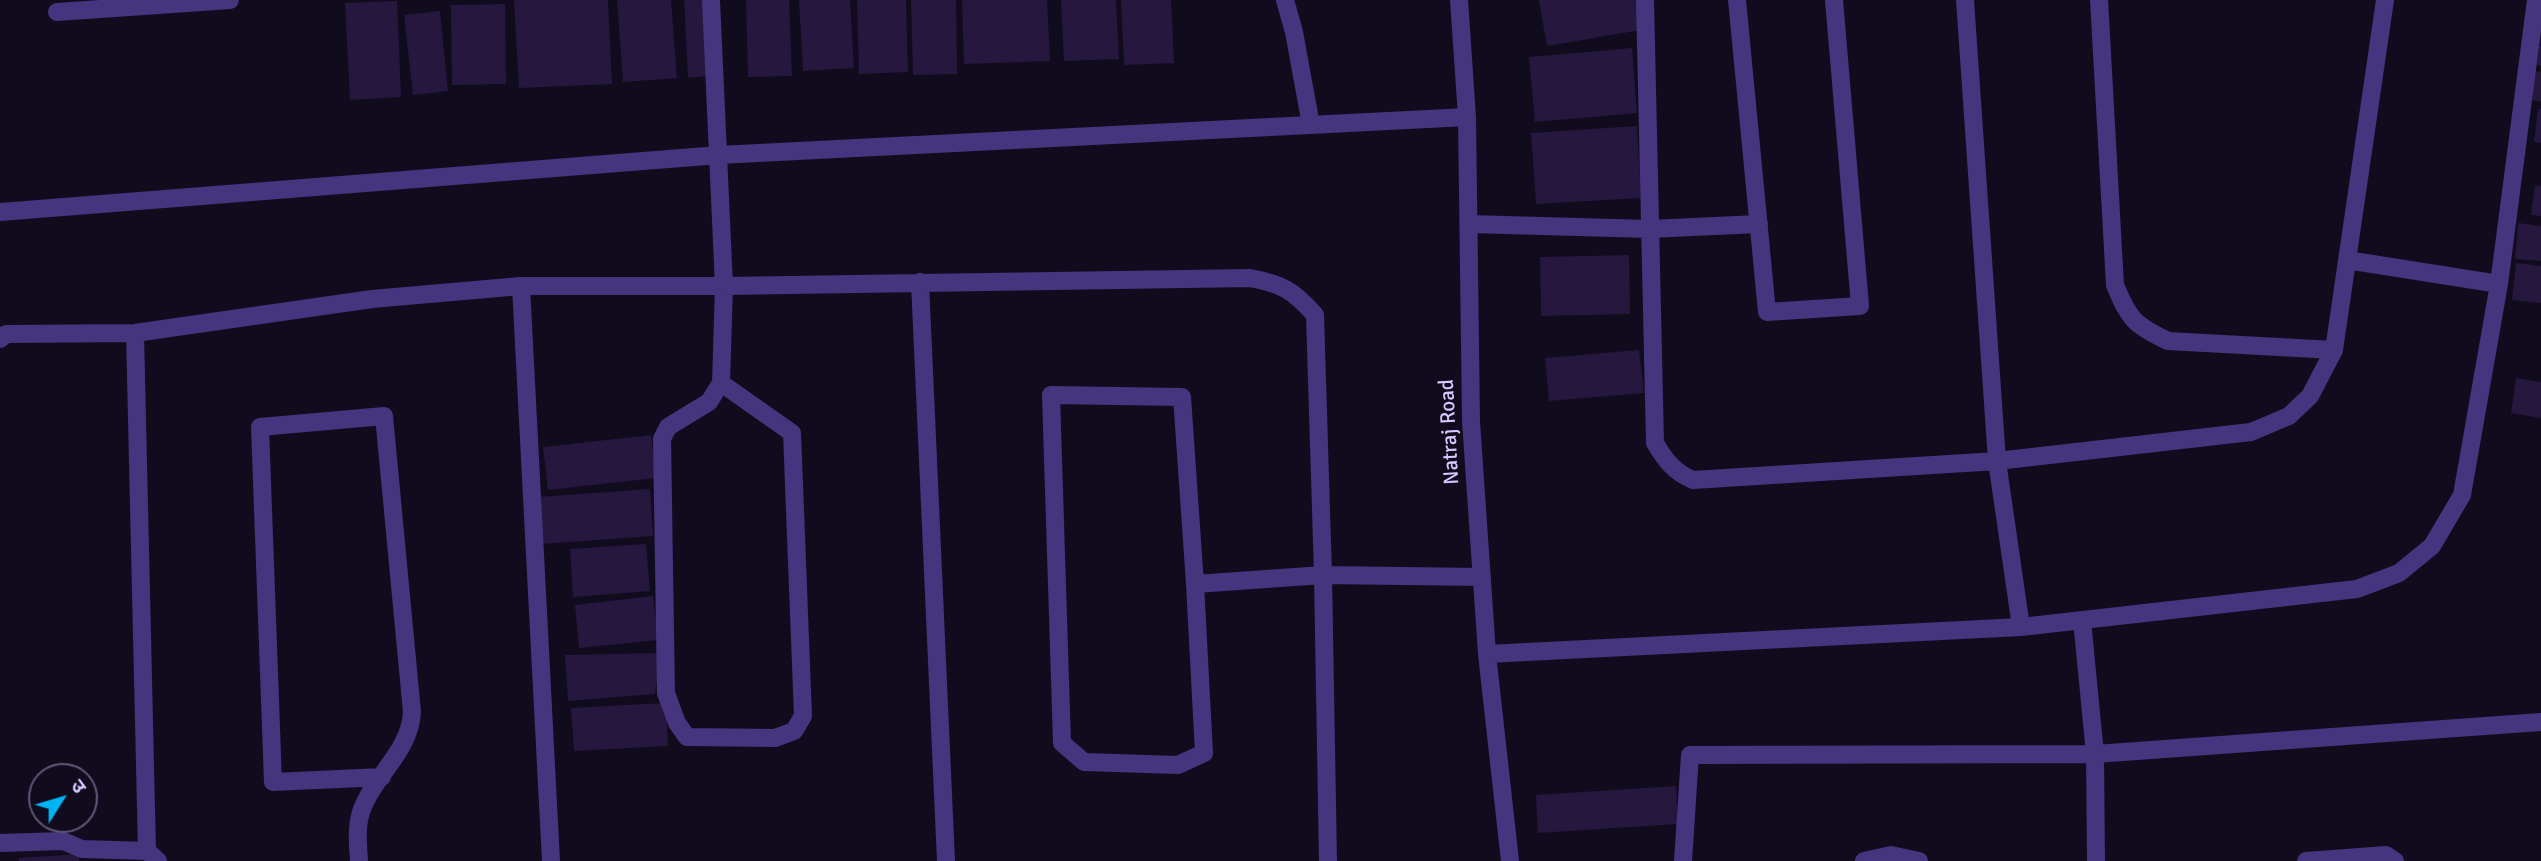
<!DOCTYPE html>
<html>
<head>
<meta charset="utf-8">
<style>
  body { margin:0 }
  #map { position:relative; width:2541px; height:861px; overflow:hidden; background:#110b1e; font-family:Signika,"Noto Sans Devanagari",sans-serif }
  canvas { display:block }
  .north { position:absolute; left:28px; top:763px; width:70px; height:70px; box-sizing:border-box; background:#110b1e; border:2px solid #605778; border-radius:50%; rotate:53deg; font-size:19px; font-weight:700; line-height:28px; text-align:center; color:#d7c8ff }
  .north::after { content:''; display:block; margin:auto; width:24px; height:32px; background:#00b3f3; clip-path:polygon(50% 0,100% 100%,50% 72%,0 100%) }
</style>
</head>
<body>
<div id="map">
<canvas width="2541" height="861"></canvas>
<div class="north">उ</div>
</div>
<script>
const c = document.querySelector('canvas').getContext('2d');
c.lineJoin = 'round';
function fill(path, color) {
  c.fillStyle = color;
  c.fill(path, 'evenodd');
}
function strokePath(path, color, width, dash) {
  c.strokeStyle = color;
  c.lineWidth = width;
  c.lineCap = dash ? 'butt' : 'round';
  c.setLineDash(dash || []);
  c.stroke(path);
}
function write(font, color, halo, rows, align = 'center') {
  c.font = font + ' Signika,sans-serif';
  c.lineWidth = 5;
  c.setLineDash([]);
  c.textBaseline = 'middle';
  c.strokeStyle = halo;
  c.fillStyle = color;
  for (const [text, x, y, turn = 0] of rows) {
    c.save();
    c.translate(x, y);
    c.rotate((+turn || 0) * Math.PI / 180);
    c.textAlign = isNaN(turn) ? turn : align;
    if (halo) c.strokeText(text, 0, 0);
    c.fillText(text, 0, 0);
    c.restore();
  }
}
fill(new Path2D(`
  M514,0H608L612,84L519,88Z
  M617,0H671L677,78L623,82Z
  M684,0H704L706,76L688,78Z
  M746,0H789L792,76L748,77Z
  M799,0H850L854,68L803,71Z
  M857,0H906L908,72L859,74Z
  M911,0H956L957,74L913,75Z
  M962,0H1047L1050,61L964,64Z
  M1061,0H1116L1119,59L1064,61Z
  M1121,0H1171L1174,63L1124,65Z
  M1539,0H1636L1641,30L1547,46Z
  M397,1L401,97L350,100L345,3Z
  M505,4L506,84L452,85L451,5Z
  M440,11L448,91L413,95L404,15Z
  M2539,46H2541V66L2537,65Z
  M1632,48L1637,113L1535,122L1529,57Z
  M2535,71L2541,72V102L2532,100Z
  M2538,109H2541V143L2534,142Z
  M1637,126L1641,198L1536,204L1531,133Z
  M2535,185L2541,186V216L2531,215Z
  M2518,223L2541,226V261L2515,259Z
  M1629,255L1630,314L1541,316L1540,257Z
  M2516,263L2541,266V303L2512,300Z
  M1639,350L1644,393L1549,401L1545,358Z
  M2516,378L2541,382V418L2511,413Z
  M651,435L656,478L548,490L543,447Z
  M650,489L653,536L541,544L538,497Z
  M646,544L650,591L573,597L570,549Z
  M653,596L658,640L579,648L575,605Z
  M660,653L655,694L568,701L565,655Z
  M666,703L668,746L574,751L571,708Z
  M1676,786L1678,824L1538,833L1536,795Z
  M79,854V861H19V858Z`), '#26173f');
strokePath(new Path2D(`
  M711,0L724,286L721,383L709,402L668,427L662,439L666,693L677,723L687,737L775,738L794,731L803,716L792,433L721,383
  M1285,0L1294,32L1311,125
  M1459,0L1467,117L1471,421L1487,654L1510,861
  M1645,0L1655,443C1665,460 1674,472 1693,480L1997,461L2251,432L2289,416L2310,396L2334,350L2385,0
  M1737,0L1767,312L1860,306L1834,0
  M1965,0L1997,461L2021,627
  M2099,0L2115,285C2129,319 2134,325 2168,341L2334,350
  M57,12L230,0
  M0,212L719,155L1467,117
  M1469,224L1650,229L1759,224
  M2347,260L2499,284
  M920,282L946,861
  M521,286L551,861
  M135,333L147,851L158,861
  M0,339L6,334L135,333L372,299L521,286H724L1250,278C1282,284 1293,290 1315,315L1323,575L1328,861
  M1051,395L1182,397L1195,584L1204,753L1178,765L1084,762L1062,743Z
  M1195,584L1323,575L1482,577
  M2082,620L2095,754L2096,861
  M1487,654L2021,627L2357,589L2399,573L2432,546L2462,495L2499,284L2536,0
  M0,843L63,841L82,849L147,851
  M359,861C358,845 356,828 361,812C373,776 410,752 412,712L384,416L260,427L273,782L382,777
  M1683,861L1690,755L2095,754L2541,722
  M1864,861L1891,855L1919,861
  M2306,861L2386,855L2395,861`), '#44357e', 18);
write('21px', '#d7c8ff', '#110b1e', [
  ["Natraj Road",1450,432,-93]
]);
</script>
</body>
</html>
